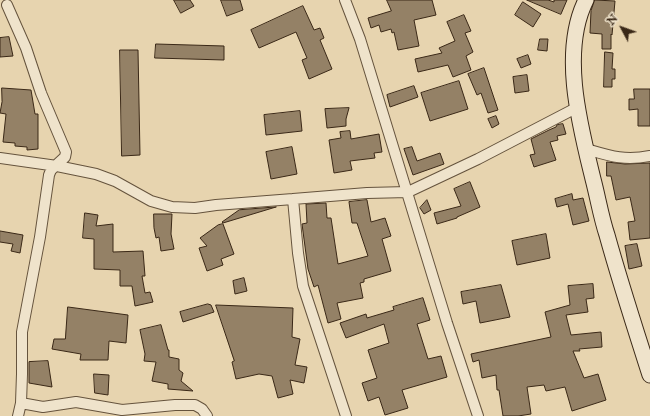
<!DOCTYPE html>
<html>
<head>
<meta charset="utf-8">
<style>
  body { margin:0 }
  #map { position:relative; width:650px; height:416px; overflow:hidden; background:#e7d4af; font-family:"IM FELL Double Pica",serif }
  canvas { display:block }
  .north { position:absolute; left:602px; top:8px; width:40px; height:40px; -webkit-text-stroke:3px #efe3cb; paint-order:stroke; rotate:311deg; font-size:11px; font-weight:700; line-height:16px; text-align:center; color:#3a2817 }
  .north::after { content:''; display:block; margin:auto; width:14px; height:18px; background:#3a2817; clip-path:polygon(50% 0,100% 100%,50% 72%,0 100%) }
</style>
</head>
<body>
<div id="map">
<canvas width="650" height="416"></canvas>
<div class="north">N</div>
</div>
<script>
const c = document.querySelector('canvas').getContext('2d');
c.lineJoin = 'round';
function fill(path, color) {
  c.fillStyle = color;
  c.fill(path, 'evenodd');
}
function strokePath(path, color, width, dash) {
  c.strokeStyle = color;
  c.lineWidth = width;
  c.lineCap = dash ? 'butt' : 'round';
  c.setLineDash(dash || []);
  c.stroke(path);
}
const building = new Path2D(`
  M174,0H190L194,6L181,13Z
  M221,0H240L243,10L227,16Z
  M387,0H432L436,15L414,20L419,46L398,50L394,32L392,33L391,29L381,32L379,25L371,28L368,18L391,11Z
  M527,0H548L554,2V0H567L561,14Z
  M595,0L615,1L612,35L611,34V49H602V34L590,33L591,11Z
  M523,2L541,14L533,27L515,15Z
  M303,6L314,30L320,28L324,38L320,40L332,69L309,79L302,60L307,58L296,32L259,48L251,30Z
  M464,15L471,31L465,33L473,52L466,56L471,70L453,77L448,65L418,72L415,59L442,53L439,48L455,41L447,22Z
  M9,37L13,56L0,57V38Z
  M540,39H548L547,51L538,50Z
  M156,44L224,46V60L155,58Z
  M120,50H138L140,155L122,156Z
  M605,52L613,53L612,69H615V79H612V87H604Z
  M528,55L531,64L521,68L517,59Z
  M484,68L498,110L488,113L481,93L477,95L468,74Z
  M527,75L529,91L515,93L513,77Z
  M459,81L468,109L430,121L421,93Z
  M414,86L418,97L390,107L387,95Z
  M2,88L31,90L35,114H38V149L27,150V147L15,146V143L3,142L6,114L0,113L2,102Z
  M634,89H650V126H638V109L629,110V99H634Z
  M349,108L346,119V126L327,128L325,109Z
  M300,111L302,131L266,135L264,115Z
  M496,116L499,124L492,128L488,119Z
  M563,124L566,134L557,136L558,140L550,142L556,160L534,167L530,155L535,154L531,139L549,130L556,127L557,125Z
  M350,131L351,139L379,134L382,152L374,153L375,158L350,161L352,170L334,173L329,140L341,138L340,132Z
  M292,147L297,174L271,179L266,152Z
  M412,147L417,161L440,153L444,164L413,175L404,149Z
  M607,162L625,164L650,163V238L630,240L628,222L635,221L630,197L616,200L611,176H607Z
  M470,182L480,207L457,217V218L437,224L434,213L461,206L454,189Z
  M572,194L573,200L583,198L589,221L573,225L568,204L557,207L555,199Z
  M367,200L371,222L385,218L391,236L382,239L391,271L364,279V282L360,283L363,298L337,303L341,319L328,323L318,285L314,287L308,269L302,224L307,223L306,204L326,203L327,218H331L338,264L368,256L357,223H352L349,202Z
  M427,200L431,210L424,214L420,208Z
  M276,207L223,223L222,222L239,210Z
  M85,213L98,215L96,226L113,224V252L143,251L145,276H142L145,293L150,292L153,302L135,306L132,286H120V270L94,269V239L83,238Z
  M154,214H172L171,234L174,249L161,251L159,237L156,238L154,228Z
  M223,224L234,254L221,259L223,265L207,271L199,248L207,246L200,238L218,225Z
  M0,231L23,235L20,253L11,251L13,244L0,242Z
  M546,234L550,258L517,265L512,241Z
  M637,244L642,266L629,269L625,246Z
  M244,278L247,291L235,294L233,281Z
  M593,284L594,298L586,299L588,312L566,315L571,335L601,332L602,347L579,349L580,351H573L584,378L598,374L606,400L572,411L565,387L546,391L544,385L527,387L531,414L518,416H503L499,390H497L496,375L482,378L479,360L473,362L471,354L551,337L545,312L570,305L568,286Z
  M501,285L510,317L480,323L476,301L463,304L461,292Z
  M423,298L430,320L417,324L428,359L441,356L447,377L402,390L408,408L385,415L379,397L368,401L362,383L377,378L368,350L389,343L384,324L346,338L340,323L366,314L367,318L394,310L393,307Z
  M208,304L211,305L214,312L183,322L180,312Z
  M216,305L293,308L292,337L300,339L295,365L307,367L304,383L290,380L293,394L278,398L272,376L259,374L236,379L232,362L234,361Z
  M68,307L128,315L126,343L109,341L108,360H80L81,354L52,349L54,339H65Z
  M161,325L168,350H169V357L179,359V370L183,373L181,381L193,391L168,389V384L152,381L156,362L144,361L145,354L140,330Z
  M48,361L52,387L29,383V362Z
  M94,374L109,375L108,395L95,393Z`);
fill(building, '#948166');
strokePath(building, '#3a2817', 1);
const street = new Path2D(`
  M345,0L360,39L447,323L478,416
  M7,5L26,48L41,93L66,152L65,157L51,170L49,175L40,237L22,332V374L21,403L18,416
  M586,149C610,156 624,161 650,156
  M0,158L57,166L96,174L115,181L151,201L172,207L195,208L216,205L293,199L367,193L408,192L478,159L578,107
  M293,199L298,253L303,286L346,416
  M21,403L43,407L76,402L122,410L175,405H195L202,409L207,416`);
const secondary = new Path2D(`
  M586,0C560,52 580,126 593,179C598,198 601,217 607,235C620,282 635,328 650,375`);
strokePath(street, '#65533d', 12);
strokePath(secondary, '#3a2817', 17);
strokePath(street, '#efe3cb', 10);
strokePath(secondary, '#efe3cb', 15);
</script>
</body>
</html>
